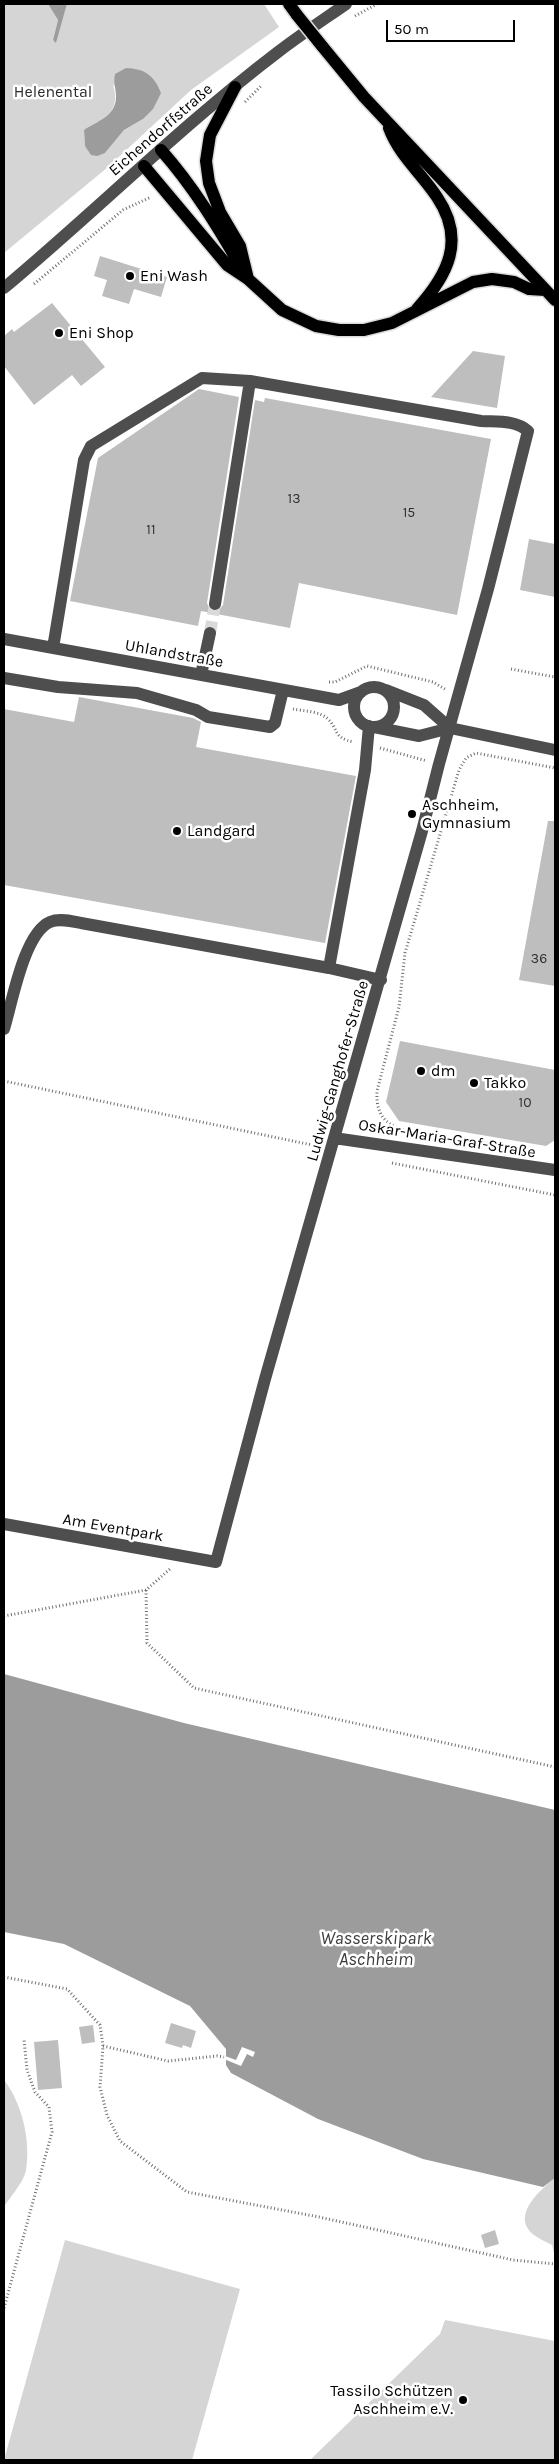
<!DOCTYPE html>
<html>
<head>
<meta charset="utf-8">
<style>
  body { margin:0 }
  #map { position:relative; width:559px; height:2464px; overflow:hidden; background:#fff; font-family:Karla,sans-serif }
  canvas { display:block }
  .frame { position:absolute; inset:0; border:5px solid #000; pointer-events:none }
  .scale { position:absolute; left:386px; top:20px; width:129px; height:22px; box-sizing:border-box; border:2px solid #000; border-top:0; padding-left:6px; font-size:15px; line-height:18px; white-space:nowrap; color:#000; -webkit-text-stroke:4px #fff; paint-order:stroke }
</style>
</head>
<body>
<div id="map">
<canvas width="559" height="2464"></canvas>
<div class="frame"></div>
<div class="scale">50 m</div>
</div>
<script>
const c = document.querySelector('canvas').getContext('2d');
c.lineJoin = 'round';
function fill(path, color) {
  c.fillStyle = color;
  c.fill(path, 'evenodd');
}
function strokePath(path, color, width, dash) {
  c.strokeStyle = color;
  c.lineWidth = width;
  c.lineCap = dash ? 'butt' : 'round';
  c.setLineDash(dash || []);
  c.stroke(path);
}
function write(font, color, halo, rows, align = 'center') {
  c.font = font + ' Karla,sans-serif';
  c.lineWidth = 5;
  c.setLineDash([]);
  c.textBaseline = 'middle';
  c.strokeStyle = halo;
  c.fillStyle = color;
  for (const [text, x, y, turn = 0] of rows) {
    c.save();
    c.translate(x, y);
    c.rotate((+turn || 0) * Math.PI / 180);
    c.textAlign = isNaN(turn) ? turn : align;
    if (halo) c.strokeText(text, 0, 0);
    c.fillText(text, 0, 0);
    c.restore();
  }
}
fill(new Path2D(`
  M4,4H48L58,20L53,40L56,42L67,4H264L279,27L191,90L108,167L4,253ZM113,84L143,119L124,130L105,153L85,146L84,130C105,116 121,114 113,84Z
  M4,2080C22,2103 31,2141 26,2170C24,2182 10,2197 4,2207Z
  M555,2178V2257L552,2245C547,2242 539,2239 534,2235C510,2216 540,2190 555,2178Z
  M65,2240L240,2289L192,2460H4Z
  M445,2320L555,2341V2460H310L440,2334Z`), '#d5d5d5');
fill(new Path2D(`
  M48,4H67L56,43L53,40L58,20Z
  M126,68C145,69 154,75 161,93L153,109L143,119L124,130L105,153L97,156L91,155L85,146L84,130C97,121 116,116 116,97C116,88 113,83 115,74Z
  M4,1674L184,1723L555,1810V2178L543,2187L423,2159L318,2119L231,2073L226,2065V2049L190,2006L64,1944L4,1932Z`), '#9c9c9c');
fill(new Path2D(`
  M242,2047L255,2052L253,2057L247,2054L241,2066L224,2059L225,2056L236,2060Z`), '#fff');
fill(new Path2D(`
  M100,256L167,277L161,297L134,289L129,304L102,296L107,280L94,276Z
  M52,303L105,367L81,386L72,375L34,405L4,366V336L12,329L14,332Z
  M473,351L505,356L497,408L431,397Z
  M199,389L239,397L207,603L210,610L217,612L223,605L255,400L264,402L265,398L491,439L457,615L299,583L290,628L201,611L198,626L70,601L98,458Z
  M529,539L555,544V597L520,590Z
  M79,697L193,718L201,722L196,747L356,776L325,943L4,885V709L74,722Z
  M548,821H555V986L519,980Z
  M400,1041L555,1070V1140L546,1146L399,1121L386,1102Z
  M171,2023L196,2031L191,2048L183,2045L182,2048L165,2043Z
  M93,2025L95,2042L82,2044L79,2027Z
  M58,2040L62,2088L38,2090L34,2042Z
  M495,2230L499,2244L485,2248L481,2235Z`), '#bebebe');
strokePath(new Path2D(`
  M210,633L215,604`), '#d9d9d9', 12, [12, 6]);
const major = new Path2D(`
  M289,4L297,15
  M322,46L364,97L555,300
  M235,87L210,135L206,161L209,183L220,212L240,246L248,279
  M389,128C399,155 421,173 437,197C466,240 448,275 417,309
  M161,150C193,186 218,227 242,269
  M144,166L227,265L248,279L282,310L316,326L339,330H364L392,323L473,282L492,279L514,282L529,289L545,290`);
strokePath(major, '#dbdbdb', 15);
strokePath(new Path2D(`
  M355,16L377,4
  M245,102L262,85
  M34,284L123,210L151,197
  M511,669L555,677
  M329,682H335L367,666L433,682L445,689
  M293,709C303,711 320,711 328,719C339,730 333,738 354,742
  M380,748L427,761
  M4,1081L317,1146
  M427,1135C399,1129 375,1127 377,1091L399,1007L405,953L459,770L466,758L476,753L555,768
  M392,1163L555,1195
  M146,1590L147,1643L194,1688L555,1767
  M4,1616L146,1590L170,1569
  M4,1977L67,1989L100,2025L103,2046L100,2087L107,2115L120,2141L187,2192L319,2217L513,2260L555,2264
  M103,2046L168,2061L217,2056L224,2057
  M4,2308L52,2132L49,2107L35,2092L27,2070L24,2040`), '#707070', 3, [1, 2.5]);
strokePath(new Path2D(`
  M4,288C96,211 182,125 278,52C300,35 323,20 346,4
  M215,604L250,381
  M4,639L339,700L361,692
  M201,675L210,633
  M4,678L58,687L137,693L196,710L208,717L270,727L275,723L283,690
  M354 707a20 20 0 1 1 40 0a20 20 0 1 1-40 0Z
  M386,690L424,705L450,728
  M374,727L419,736L450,728L555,750
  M329,968L365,770L369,726
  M4,1029C12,1003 24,933 50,922C59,918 72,921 81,923L329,968L381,980
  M334,1138L555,1170
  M4,1524L216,1562L265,1379L422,831L439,764L488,589L528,431C515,420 497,422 481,421L250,381L202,378L91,446L84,460L53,648`), '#4e4e4e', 12);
strokePath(major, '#000', 12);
const majorBridge = new Path2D(`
  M297,15L322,46`);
strokePath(majorBridge, '#dbdbdb', 15, []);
strokePath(majorBridge, '#000', 12);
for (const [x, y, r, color] of [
  [130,276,5,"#000"],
  [59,333,5,"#000"],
  [412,814,5,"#000"],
  [177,831,5,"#000"],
  [421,1071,5,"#000"],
  [474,1083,5,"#000"],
  [463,2400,5,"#000"]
]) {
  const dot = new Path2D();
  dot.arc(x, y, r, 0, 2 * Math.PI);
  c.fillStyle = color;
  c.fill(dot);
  strokePath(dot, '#fff', 2);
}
write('14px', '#303030', null, [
  ["13",294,499],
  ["15",409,513],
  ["11",151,530],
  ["36",539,959],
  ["10",525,1103]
]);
write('16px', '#2c2c2c', '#fff', [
  ["Helenental",53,92]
]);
write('16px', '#000', '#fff', [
  ["Eichendorffstraße",161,130,-41],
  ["Uhlandstraße",174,654,10],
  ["Ludwig-Ganghofer-Straße",338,1071,-74],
  ["Oskar-Maria-Graf-Straße",447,1139,9],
  ["Am Eventpark",113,1528,10]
]);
write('16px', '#000', '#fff', [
  ["Eni Wash",140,276],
  ["Eni Shop",69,333],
  ["Aschheim,",422,805],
  ["Gymnasium",422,823],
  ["Landgard",187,831],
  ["dm",431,1071],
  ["Takko",484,1083],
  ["Tassilo Schützen",453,2391,"right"],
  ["Aschheim e.V.",453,2409,"right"]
], 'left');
write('italic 18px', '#3d3d3d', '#fff', [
  ["Wasserskipark",376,1939],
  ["Aschheim",376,1960]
]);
</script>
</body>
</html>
